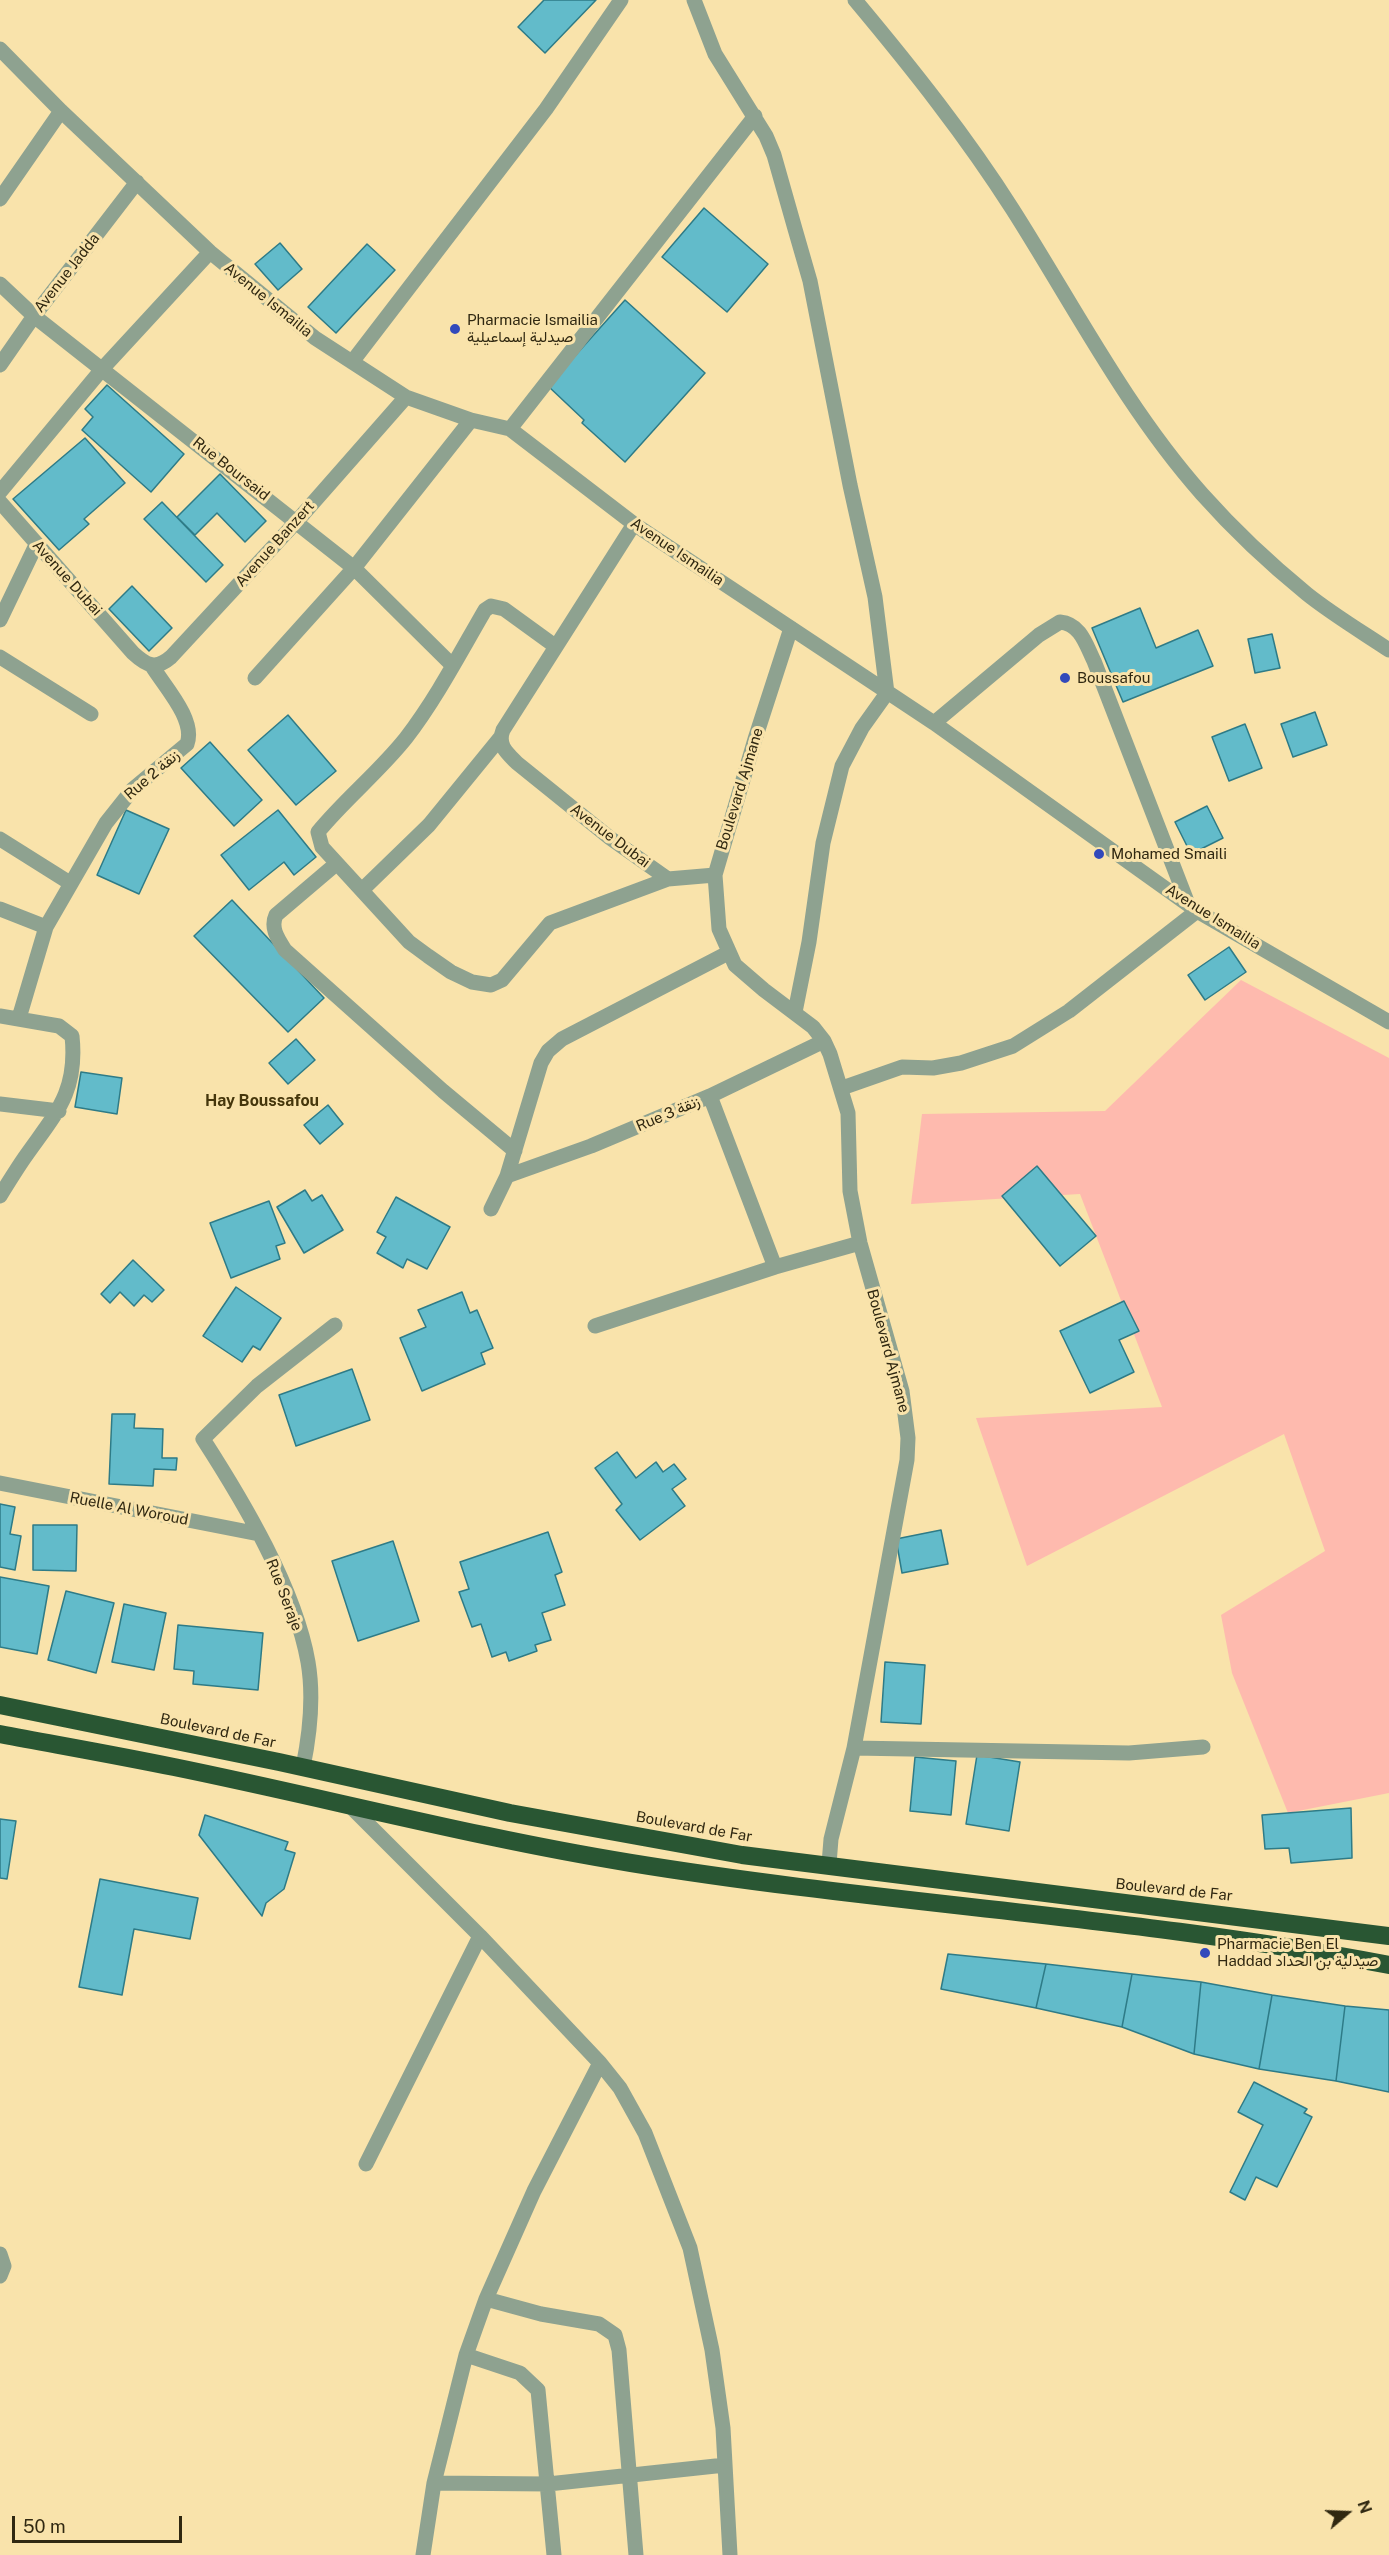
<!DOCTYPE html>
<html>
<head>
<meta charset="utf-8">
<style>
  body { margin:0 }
  #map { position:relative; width:1389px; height:2555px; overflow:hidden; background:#f9e3ab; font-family:"Public Sans",sans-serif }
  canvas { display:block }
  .north { position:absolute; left:1317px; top:2483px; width:60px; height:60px; -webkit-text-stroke:4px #f9e3ab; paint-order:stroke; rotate:71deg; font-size:16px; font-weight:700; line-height:24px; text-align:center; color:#302811 }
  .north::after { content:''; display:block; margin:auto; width:21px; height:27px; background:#302811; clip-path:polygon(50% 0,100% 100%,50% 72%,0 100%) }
  .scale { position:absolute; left:12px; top:2516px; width:170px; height:27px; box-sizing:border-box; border:3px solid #302811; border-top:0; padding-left:8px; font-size:18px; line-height:21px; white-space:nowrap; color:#302811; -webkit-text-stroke:4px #f9e3ab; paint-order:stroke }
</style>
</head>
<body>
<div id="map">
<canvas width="1389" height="2555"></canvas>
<div class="north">N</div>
<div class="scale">50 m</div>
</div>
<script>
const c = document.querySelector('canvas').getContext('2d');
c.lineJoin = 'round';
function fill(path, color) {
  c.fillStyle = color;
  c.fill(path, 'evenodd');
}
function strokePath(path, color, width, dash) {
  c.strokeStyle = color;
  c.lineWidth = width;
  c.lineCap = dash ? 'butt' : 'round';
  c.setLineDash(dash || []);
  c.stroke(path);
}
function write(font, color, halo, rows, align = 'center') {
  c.font = font + ' "Public Sans",Vazirmatn,sans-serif';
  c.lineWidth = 6;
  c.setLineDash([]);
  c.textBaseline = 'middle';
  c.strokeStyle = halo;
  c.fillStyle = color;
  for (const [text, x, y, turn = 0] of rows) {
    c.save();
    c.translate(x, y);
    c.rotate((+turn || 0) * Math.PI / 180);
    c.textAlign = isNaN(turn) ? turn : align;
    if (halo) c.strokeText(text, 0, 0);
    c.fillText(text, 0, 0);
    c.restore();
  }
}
fill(new Path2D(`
  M1241,980L1389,1058V1793L1288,1813L1232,1673L1221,1615L1325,1551L1284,1434L1027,1566L976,1418L1162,1407L1080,1194L911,1204L922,1114L1105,1111Z`), '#febaae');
const building = new Path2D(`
  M544,0H596L545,53L518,27Z
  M704,208L768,264L727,312L662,257Z
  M280,243L302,269L278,290L255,264Z
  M367,244L395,270L336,333L308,307Z
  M625,300L705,373L625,462L582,423L584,420L548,386Z
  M107,385L184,454L151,492L82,430L93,417L85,409Z
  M85,438L125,483L84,519L89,524L59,550L13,499Z
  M220,474L266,521L245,542L217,513L195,535L177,517Z
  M162,502L223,565L206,582L144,519Z
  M132,586L172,628L149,651L109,609Z
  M1140,608L1156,648L1198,630L1213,666L1123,702L1092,628Z
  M1272,634L1280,668L1255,673L1248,639Z
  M1315,712L1327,745L1293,757L1281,724Z
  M288,715L336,771L296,805L248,750Z
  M1245,724L1262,768L1229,781L1212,737Z
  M210,742L262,800L234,826L181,768Z
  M1207,806L1223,838L1191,854L1175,822Z
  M126,810L169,829L139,894L97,875Z
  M278,810L316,857L294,875L284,862L249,890L221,855Z
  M232,900L324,998L288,1032L194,936Z
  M1229,947L1246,972L1205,1000L1188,975Z
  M296,1039L315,1060L288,1084L269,1063Z
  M81,1072L122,1078L117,1114L75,1107Z
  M328,1105L343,1124L320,1144L304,1125Z
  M1037,1166L1096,1236L1060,1266L1002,1196Z
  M305,1190L312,1201L322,1195L343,1230L304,1253L277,1207Z
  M396,1197L450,1227L427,1269L407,1259L403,1268L377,1253L386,1237L377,1232Z
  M269,1201L285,1243L276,1246L280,1259L231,1278L210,1223Z
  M133,1260L164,1290L152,1302L144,1295L134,1306L120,1292L110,1303L101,1294Z
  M236,1287L281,1318L260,1350L253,1346L242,1362L203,1336Z
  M462,1292L470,1313L477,1310L493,1348L481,1353L485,1364L422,1391L400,1338L426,1327L418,1310Z
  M1124,1301L1139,1331L1119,1340L1134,1372L1090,1393L1060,1331Z
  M352,1369L370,1420L296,1446L279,1395Z
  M112,1414H135L134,1428L163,1429L162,1458H177L176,1470L154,1469L153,1486L109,1484Z
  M617,1452L636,1478L656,1462L663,1472L674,1464L686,1479L672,1489L685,1506L640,1540L616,1510L622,1504L595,1468Z
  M0,1504L15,1507L10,1534L21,1536L15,1570L0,1567Z
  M33,1525H77L76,1571L33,1570Z
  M941,1530L948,1564L902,1573L896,1539Z
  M548,1532L562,1572L555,1575L565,1605L542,1613L551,1640L535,1645L537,1651L509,1661L506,1652L492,1657L481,1624L472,1627L459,1592L469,1589L460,1562Z
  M393,1541L419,1621L358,1641L332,1561Z
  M0,1577L49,1586L37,1654L0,1647Z
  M66,1591L114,1603L96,1673L48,1660Z
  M124,1604L166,1613L154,1670L112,1662Z
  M178,1625L263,1633L258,1690L193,1684L194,1671L174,1669Z
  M885,1662L925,1665L921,1724L881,1722Z
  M977,1755L1020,1762L1009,1831L966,1824Z
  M915,1757L956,1761L951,1815L910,1811Z
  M1351,1808L1352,1858L1291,1863L1289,1848L1265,1849L1262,1815Z
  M205,1815L288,1842L285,1850L295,1853L284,1889L266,1903L262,1916L199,1835Z
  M0,1819L16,1821L7,1879L0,1878Z
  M100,1879L198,1898L190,1939L134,1929L122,1995L79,1987Z
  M948,1954L1046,1964L1036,2008L941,1989Z
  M1046,1964L1132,1974L1122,2027L1036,2008Z
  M1132,1974L1201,1982L1194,2054L1122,2027Z
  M1201,1982L1272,1995L1259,2069L1194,2054Z
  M1272,1995L1345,2006L1336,2081L1259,2069Z
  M1345,2006L1389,2010V2092L1336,2081Z
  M1254,2082L1307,2109L1304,2113L1312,2117L1277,2187L1256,2177L1245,2200L1230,2192L1263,2125L1238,2112Z`);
fill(building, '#62bbca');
strokePath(building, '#2e7b87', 1.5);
strokePath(new Path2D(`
  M694,0L715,54L766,136L774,155L795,229L810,281L850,485L875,597L887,693L862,728L842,766L823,843L809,942L795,1012
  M855,0C911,67 966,136 1013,210C1074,306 1126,408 1202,494C1234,530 1269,563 1307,594C1332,614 1362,632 1389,650
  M0,49L61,111L210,252L315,338L406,397L471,420L510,429L634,524L934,723L1197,911L1389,1022
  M0,199L61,111
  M0,284L34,316L354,568L452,665
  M352,362L546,109L621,0
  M0,365L34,316L137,182
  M510,429L755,116
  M0,492L103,368L210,252
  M0,502L133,653C147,666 156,670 171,657L297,521L406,397
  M634,524L503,730C497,745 507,753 517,763L610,838L668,879L715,875
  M0,620L36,545
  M791,628L755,739L715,875L719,929L735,965L764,990L813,1027L824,1041L830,1054L848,1113L850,1191L860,1243L902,1391L908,1438L907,1460L854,1748L831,1839L829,1864
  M555,646L504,609L491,606L485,610C460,653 436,699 406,738C379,772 345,799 318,832L322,847L409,942L428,956L451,972L472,982L491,985L502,980L550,923L668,879
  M0,657L91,714
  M255,678L354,568L471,420
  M934,723L1039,635L1060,622C1081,624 1086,645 1094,661L1188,904
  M0,839L70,883
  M336,864L276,915C270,928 278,939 285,950L443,1091L515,1151
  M362,890L429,825L500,738
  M0,909L46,927
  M0,1016L59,1026L72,1036C78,1093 55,1114 25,1157C16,1170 8,1183 0,1196
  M19,1018L46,927L106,823L133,789L187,744C196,720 165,687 152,666
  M842,1088L902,1067L933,1068L961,1063L1013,1046L1069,1011L1197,911
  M710,1096L775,1267
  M0,1104L59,1111
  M507,1176L591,1146L710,1096L824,1041
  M491,1209L507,1176L541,1063L548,1051L562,1039L728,953
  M595,1326L775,1267L860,1243
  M0,1483L259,1534
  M854,1748L1129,1753L1203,1747
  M303,1767C310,1733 314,1697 308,1662C295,1588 243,1501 203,1439L257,1386L335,1325
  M352,1808L480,1936L600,2063L620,2088L645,2133L690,2248L712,2350L723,2428L730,2555
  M366,2164L480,1936
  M0,2254L4,2266L0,2276
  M486,2299L541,2314L599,2324L615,2335L619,2350L636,2555
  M466,2355L520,2373L538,2390L554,2555
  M434,2483L548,2484L725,2465
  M423,2555L434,2483L466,2355L486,2299L534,2191L600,2063`), '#8ea290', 15);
strokePath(new Path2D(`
  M0,1705L279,1762L510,1813L742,1855L1389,1936
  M0,1734C58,1745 116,1755 174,1767C326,1798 477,1838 631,1863C882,1904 1139,1917 1389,1965`), '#295633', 18);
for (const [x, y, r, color] of [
  [455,329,6,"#3249bb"],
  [1065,678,6,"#3249bb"],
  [1099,854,6,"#3249bb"],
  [1205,1953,6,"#3249bb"]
]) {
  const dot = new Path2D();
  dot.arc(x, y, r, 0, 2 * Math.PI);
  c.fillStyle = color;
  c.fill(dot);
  strokePath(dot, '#f9e3ab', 2);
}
write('15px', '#302811', '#f9e3ab', [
  ["Avenue Jadda",67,273,-52],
  ["Avenue Ismailia",268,300,39],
  ["Rue Boursaid",231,469,38],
  ["Avenue Banzert",275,544,-48],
  ["Avenue Ismailia",677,552,34],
  ["Avenue Dubai",67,578,48],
  ["Rue 2 زنقة",152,775,-41],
  ["Boulevard Ajmane",740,789,-73],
  ["Avenue Dubai",610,836,37],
  ["Avenue Ismailia",1213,917,32],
  ["Rue 3 زنقة",668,1114,-23],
  ["Boulevard Ajmane",888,1351,75],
  ["Ruelle Al Woroud",129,1509,11],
  ["Rue Seraje",284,1595,69],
  ["Boulevard de Far",218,1731,12],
  ["Boulevard de Far",694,1827,10],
  ["Boulevard de Far",1174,1890,6]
]);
write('15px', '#302811', '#f9e3ab', [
  ["Pharmacie Ismailia",467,320],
  ["صيدلية إسماعيلية",467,337],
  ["Boussafou",1077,678],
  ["Mohamed Smaili",1111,854],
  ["Pharmacie Ben El",1217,1944],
  ["Haddad صيدلية بن الحداد",1217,1961]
], 'left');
write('bold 16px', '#45360b', '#f9e3ab', [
  ["Hay Boussafou",262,1101]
]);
</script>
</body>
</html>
